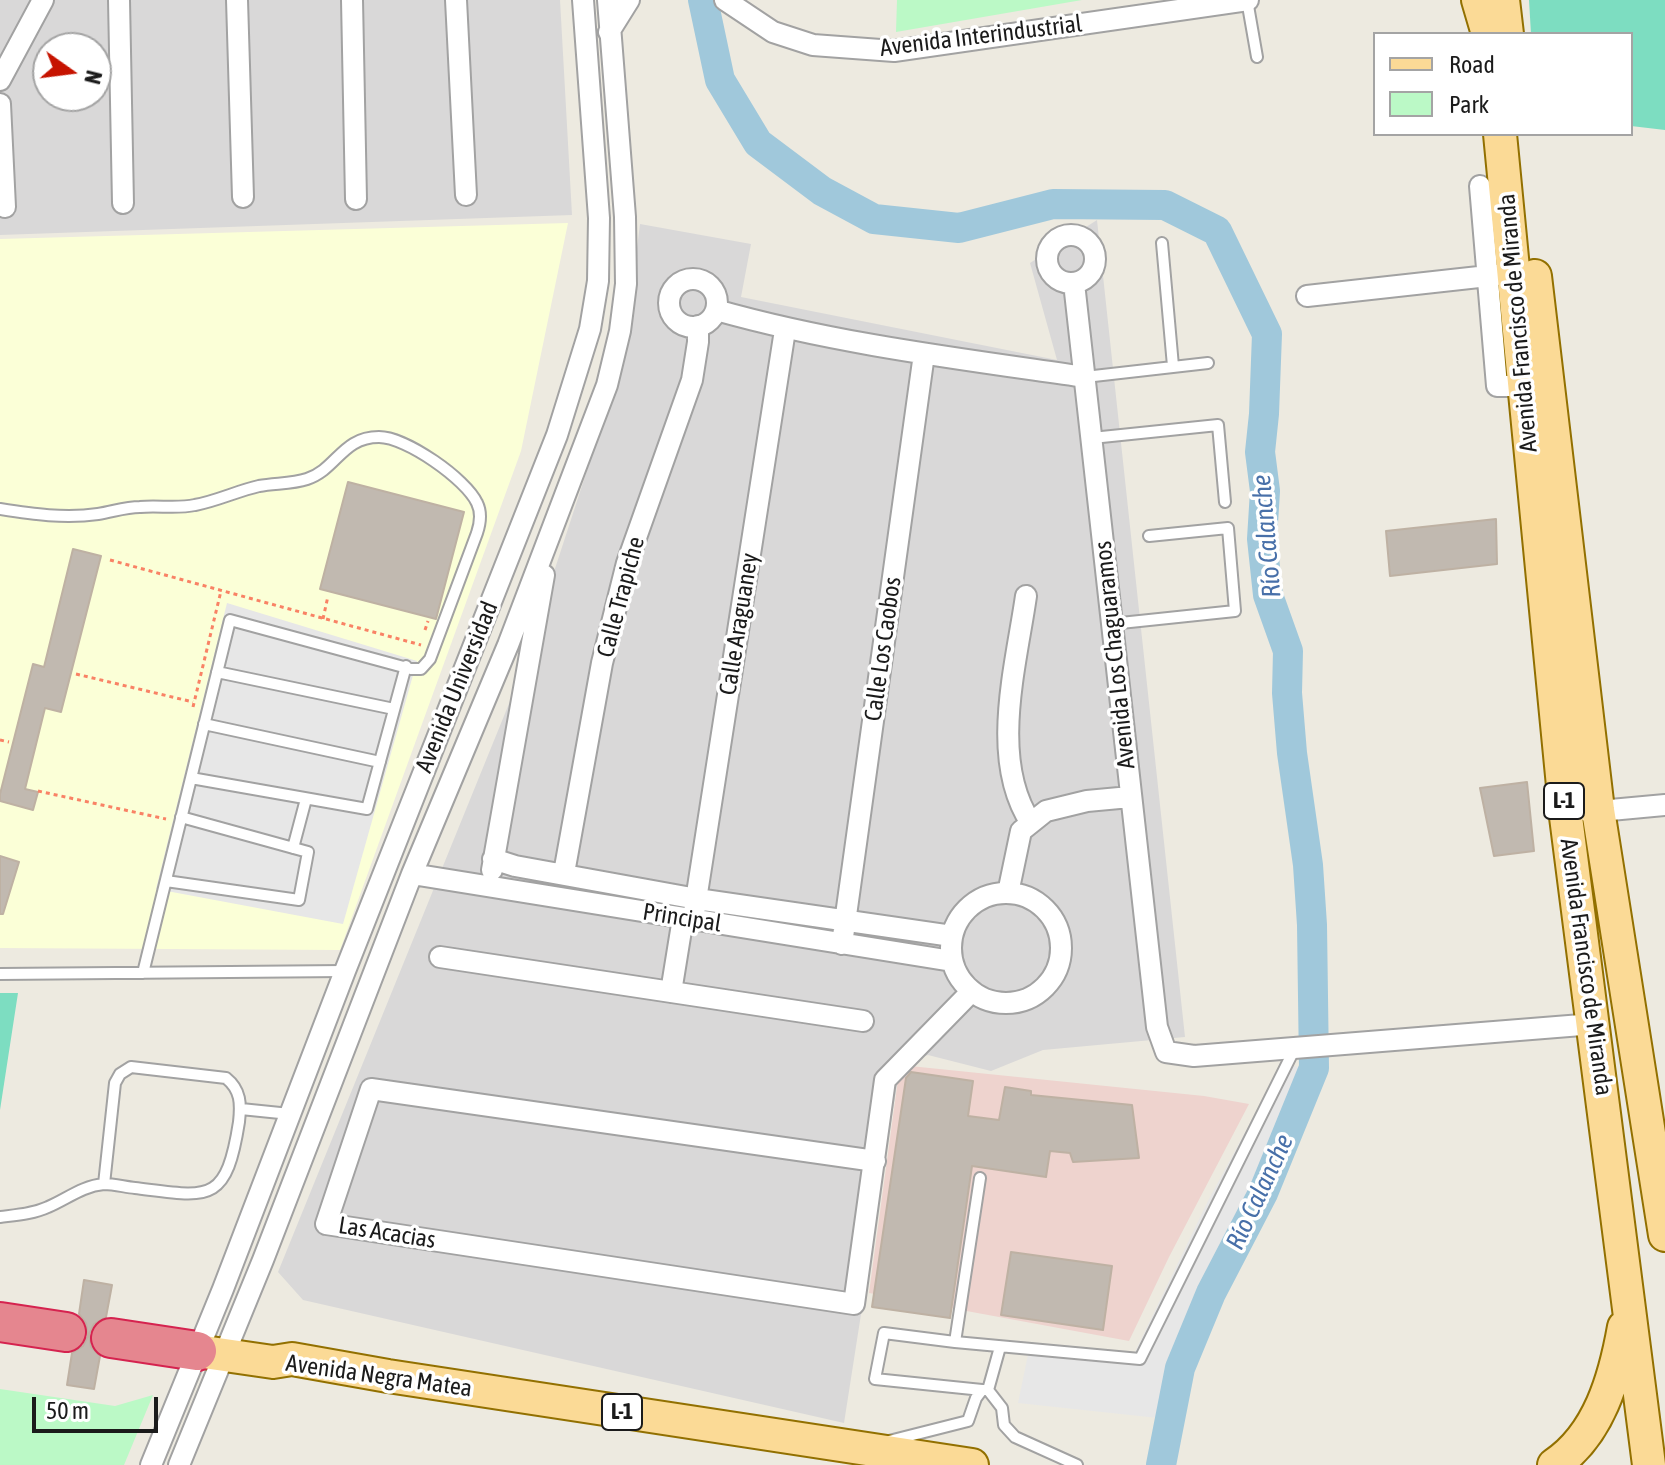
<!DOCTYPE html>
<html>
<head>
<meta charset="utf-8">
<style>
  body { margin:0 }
  #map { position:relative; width:1665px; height:1465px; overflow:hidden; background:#edeae0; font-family:"Asap Condensed",sans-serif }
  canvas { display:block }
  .legend { position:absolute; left:1373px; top:32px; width:260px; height:104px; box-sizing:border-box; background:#fff; border:2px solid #a4a4a4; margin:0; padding:10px 14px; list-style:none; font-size:24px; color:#1b1b1b }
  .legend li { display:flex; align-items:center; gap:16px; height:40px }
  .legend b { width:40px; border:2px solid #a4a4a4 }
  .north { position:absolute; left:32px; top:32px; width:80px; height:80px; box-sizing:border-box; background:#fff; border:2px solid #a4a4a4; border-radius:50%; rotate:104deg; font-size:22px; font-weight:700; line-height:32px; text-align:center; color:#1b1b1b }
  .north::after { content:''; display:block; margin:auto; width:28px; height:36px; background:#c61300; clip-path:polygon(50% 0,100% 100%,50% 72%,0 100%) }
  .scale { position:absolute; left:32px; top:1397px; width:126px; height:36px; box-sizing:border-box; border:4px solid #1b1b1b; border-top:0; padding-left:10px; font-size:24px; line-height:28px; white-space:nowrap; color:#1b1b1b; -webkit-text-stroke:6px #fff; paint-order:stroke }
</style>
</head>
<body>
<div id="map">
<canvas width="1665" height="1465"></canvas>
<ul class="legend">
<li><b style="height:10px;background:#fbda96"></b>Road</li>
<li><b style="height:22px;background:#bbf9c6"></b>Park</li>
</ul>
<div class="north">N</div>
<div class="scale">50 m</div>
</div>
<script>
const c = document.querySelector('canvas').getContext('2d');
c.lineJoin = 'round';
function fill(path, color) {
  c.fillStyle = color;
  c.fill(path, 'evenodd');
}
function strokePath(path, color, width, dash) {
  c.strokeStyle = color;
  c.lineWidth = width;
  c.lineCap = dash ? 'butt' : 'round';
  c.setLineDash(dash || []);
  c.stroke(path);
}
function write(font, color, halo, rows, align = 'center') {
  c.font = font + ' "Asap Condensed",sans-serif';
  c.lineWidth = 7;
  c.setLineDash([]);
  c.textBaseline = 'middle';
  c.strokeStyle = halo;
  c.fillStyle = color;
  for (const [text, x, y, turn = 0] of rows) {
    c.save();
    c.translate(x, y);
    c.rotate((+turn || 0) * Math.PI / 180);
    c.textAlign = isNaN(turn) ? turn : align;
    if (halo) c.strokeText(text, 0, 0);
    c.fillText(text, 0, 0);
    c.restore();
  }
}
fill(new Path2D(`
  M0,0H560L572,215L0,235ZM48,48H96V96H48Z
  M1097,220L1185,1037L1043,1050L991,1071L928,1055L900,1065L844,1423L303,1300L278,1272L519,679L623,360L640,224L751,244L741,297L1057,360L1030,263Z`), '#d9d8d8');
fill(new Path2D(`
  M900,1065L1204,1096L1249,1104L1169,1257L1129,1341L869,1293Z`), '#eed3ce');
fill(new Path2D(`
  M568,223L521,451L340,950L0,948V239Z`), '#fbffd7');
fill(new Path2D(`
  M897,0H1082L896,32Z
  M0,1389L115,1406L153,1395L124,1465H0Z`), '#bbf9c6');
fill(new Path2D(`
  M1529,0H1665V130L1631,126V34H1531Z
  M0,993H18L0,1110Z`), '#7dddc1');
fill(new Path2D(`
  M227,603L417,661L343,924L156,889Z
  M1283,1062L1309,1071L1204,1277L1171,1353L1158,1418L1018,1403L1030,1345L1132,1358L1208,1201Z`), '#e7e7e7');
strokePath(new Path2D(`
  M703,0L720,80L758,143L822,191L874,219L959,228L1053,204L1165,205L1217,231L1267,334L1264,414L1260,452L1265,491L1262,539L1268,595L1288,651L1287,693L1292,753L1308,865L1312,925L1314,1068L1263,1193L1211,1293L1180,1368L1161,1465`), '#a0c8db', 30);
const building = new Path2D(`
  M348,482L464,512L436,619L320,589Z
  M1496,519L1497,564L1390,576L1386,531Z
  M73,549L101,556L61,712L45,708L25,789L38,792L33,810L0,801V794L33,664L44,667Z
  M1527,782L1534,851L1494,856L1480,788Z
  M0,856L19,862L3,914H0Z
  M911,1072L973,1081L968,1116L999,1120L1005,1087L1031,1091V1095L1132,1105L1139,1158L1073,1162L1070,1153L1050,1151L1046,1177L972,1166L950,1318L872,1307L906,1078Z
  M1011,1252L1112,1266L1103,1330L1001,1315Z
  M84,1280L112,1285L106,1317L94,1324L89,1334L91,1347L100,1356L94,1389L67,1385L72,1353L83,1346L88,1336L86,1323L79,1314Z`);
fill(building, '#c1b9b0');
strokePath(building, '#beb1a3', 2);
const service = new Path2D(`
  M1247,0L1257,57
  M1162,243L1173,366
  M1085,377L1208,363
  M1092,438L1218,425L1225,502
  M0,509C32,514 65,519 98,514C112,512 125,507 140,507C158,505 176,509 195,505C217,501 237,491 259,486C275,483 292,484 307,479C337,469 342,437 379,437C406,437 466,479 477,503C482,513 480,524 477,533L430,659L421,669H411L230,620L143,973
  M1111,624L1235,611L1228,528L1149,536
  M217,672L394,709
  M204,724L380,762
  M191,778L367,809L406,666
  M293,848L306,799
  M166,881L299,900L308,852L181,817
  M0,974L345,971
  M241,1109L290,1114
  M0,1217C16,1215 33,1214 48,1207C67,1199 82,1186 104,1184C114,1184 125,1187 135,1188C209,1197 226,1205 239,1122C241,1104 241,1090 226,1078L131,1067L120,1074L115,1083L104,1184
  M955,1342L980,1178
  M982,1390L875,1379L884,1333L955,1342L1140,1359L1294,1050
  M988,1390L1002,1408L1004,1425L1015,1437L1077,1465
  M889,1441L968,1421L976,1398L982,1390H988L1000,1347`);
const minor = new Path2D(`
  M119,0L123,203
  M237,0L243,197
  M352,0L356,199
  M456,0L466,195
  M725,0L773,32L813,45L894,51L1248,0
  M609,32L629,0
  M0,80L43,0
  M0,104L5,207
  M1480,186L1497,386H1524
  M1047 259a24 24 0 1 1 48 0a24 24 0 1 1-48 0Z
  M669 303a24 24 0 1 1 48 0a24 24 0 1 1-48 0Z
  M1074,283L1157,1027L1166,1052L1194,1056L1594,1024
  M1307,296L1497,275
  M716,310C836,344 961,359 1085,377
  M1026,596C1016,666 989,760 1031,823
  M1589,812L1665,805
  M493,859L515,866L697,899L952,936
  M492,870L544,575
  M564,873L602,663L627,563L692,380L698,342V326
  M412,874L952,961
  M951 948a55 55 0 1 1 110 0a55 55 0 1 1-110 0Z
  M1008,893L1021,831L1046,811L1087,801L1130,797
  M693,919L785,330
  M842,944L924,354
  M440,957L863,1021
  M671,992L683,918
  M875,1161L371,1089L326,1224L854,1304L885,1080L971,992
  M151,1465L223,1289L345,971L557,435L590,329L598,281L599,218L583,0
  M179,1465L263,1260L412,874L508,645L607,385L620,331L626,284L625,217L608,0`);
const primary = new Path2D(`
  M1478,0L1488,34
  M1503,0L1507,34
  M1500,134L1566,817L1649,1465
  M1535,276L1598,810L1665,1235
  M197,1351L273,1362L292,1359L388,1376L972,1465
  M1554,1465C1599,1435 1615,1378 1624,1327`);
const motorway = new Path2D(`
  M0,1322L66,1332
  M111,1338L197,1351`);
strokePath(service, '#a2a2a2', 14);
strokePath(minor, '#a2a2a2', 24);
strokePath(primary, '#927000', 36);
strokePath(motorway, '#d5234f', 42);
strokePath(new Path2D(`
  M110,560L421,645
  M323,619L328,596
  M425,630L428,621
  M76,674L193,702
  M193,707L221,591
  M0,740L9,742
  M38,791L166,819`), '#f98265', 3, [4, 4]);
strokePath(service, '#fff', 10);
strokePath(minor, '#fff', 20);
strokePath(primary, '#fbda96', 32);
strokePath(motorway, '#e5868f', 38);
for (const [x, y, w] of [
  [1564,801,40],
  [622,1412,40]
]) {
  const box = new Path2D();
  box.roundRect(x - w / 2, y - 18, w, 36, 6);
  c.fillStyle = '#fff';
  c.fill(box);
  strokePath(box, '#1b1b1b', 2);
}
write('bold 22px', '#1b1b1b', null, [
  ["L-1",1564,801],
  ["L-1",622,1412]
]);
write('24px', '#1b1b1b', '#fff', [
  ["Avenida Interindustrial",981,36,-7],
  ["Avenida Francisco de Miranda",1518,323,-95],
  ["Calle Trapiche",621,597,-75],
  ["Calle Araguaney",739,624,-81],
  ["Calle Los Caobos",883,649,-82],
  ["Avenida Los Chaguaramos",1115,655,-96],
  ["Avenida Universidad",457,687,-68],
  ["Principal",682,918,9],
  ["Avenida Francisco de Miranda",1586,967,82],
  ["Las Acacias",387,1233,9],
  ["Avenida Negra Matea",379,1376,8]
]);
write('italic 26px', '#4870a9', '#fff', [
  ["Río Calanche",1267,536,-95],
  ["Río Calanche",1260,1192,-65]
]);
</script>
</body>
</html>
